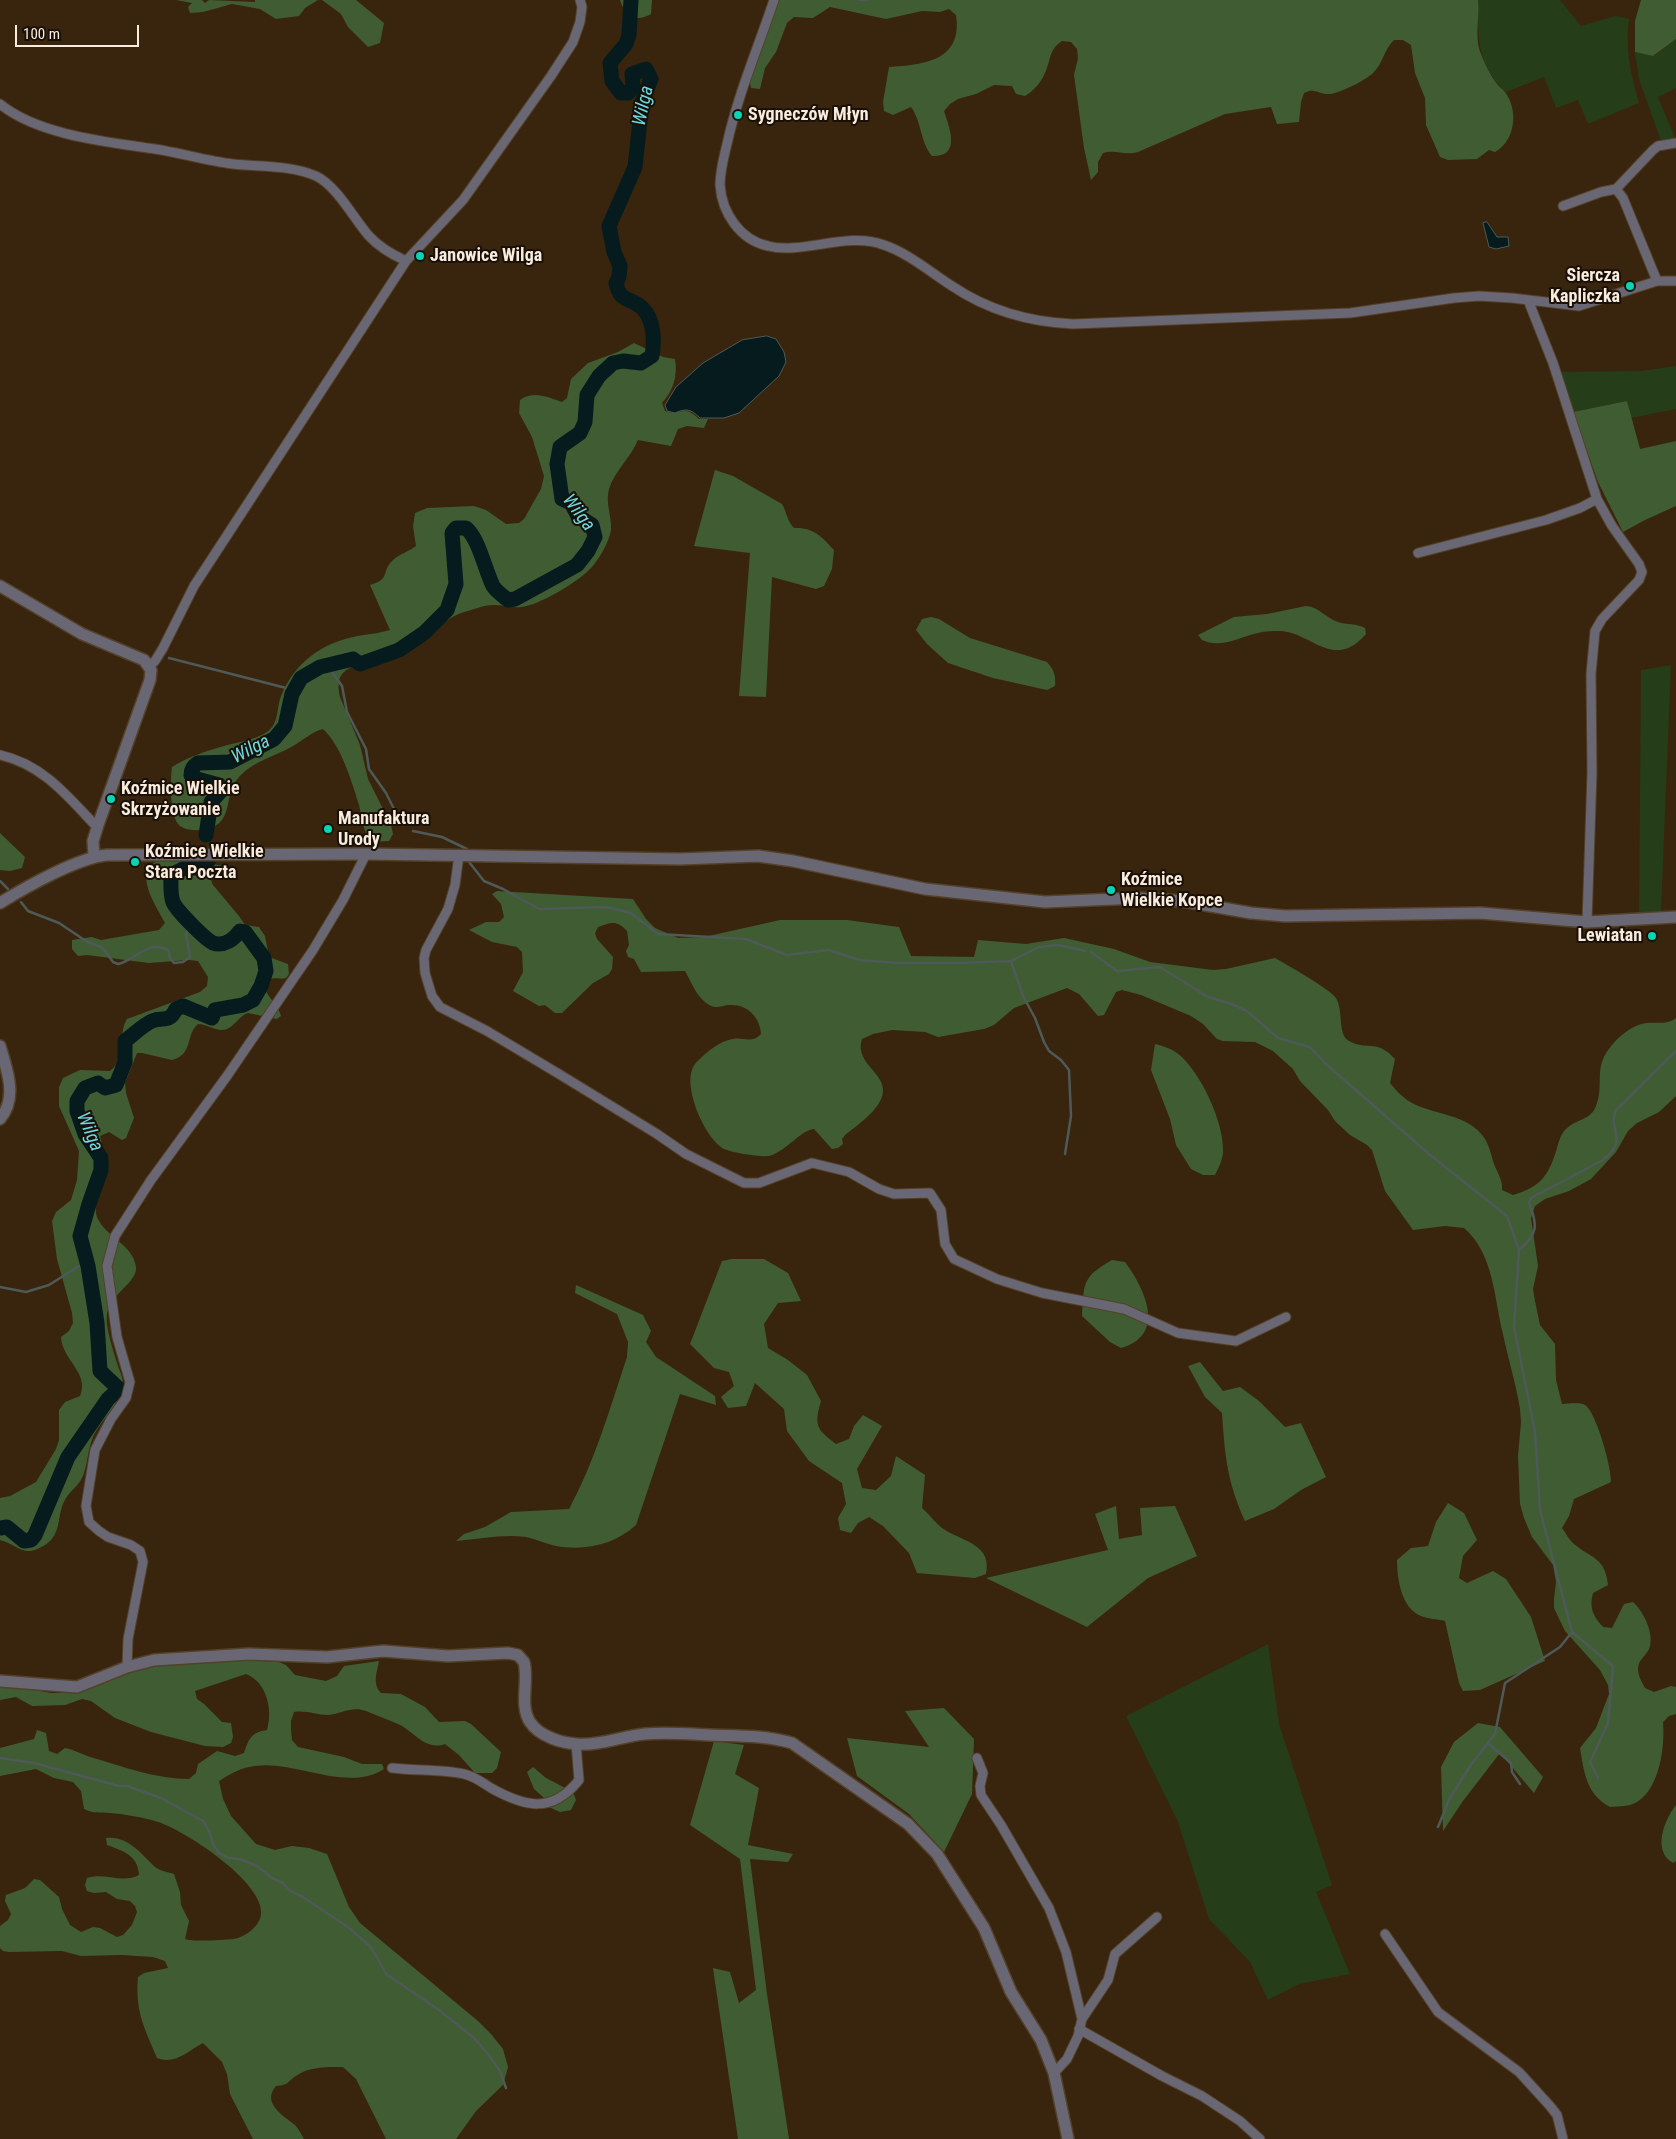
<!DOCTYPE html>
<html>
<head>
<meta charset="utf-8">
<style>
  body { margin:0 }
  #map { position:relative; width:1676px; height:2139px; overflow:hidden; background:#39250d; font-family:"Roboto Condensed",sans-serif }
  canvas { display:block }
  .scale { position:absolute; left:15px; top:25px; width:124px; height:22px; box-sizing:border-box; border:2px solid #f9ecde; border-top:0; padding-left:6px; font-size:15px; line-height:18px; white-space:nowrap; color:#f9ecde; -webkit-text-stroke:4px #191007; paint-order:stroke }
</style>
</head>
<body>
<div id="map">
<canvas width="1676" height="2139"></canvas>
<div class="scale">100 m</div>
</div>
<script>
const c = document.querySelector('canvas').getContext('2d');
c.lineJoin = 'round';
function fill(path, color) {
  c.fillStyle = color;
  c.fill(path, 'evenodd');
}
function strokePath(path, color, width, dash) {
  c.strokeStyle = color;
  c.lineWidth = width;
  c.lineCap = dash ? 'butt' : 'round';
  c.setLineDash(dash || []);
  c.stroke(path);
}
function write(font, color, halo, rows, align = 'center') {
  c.font = font + ' "Roboto Condensed",sans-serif';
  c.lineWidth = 4;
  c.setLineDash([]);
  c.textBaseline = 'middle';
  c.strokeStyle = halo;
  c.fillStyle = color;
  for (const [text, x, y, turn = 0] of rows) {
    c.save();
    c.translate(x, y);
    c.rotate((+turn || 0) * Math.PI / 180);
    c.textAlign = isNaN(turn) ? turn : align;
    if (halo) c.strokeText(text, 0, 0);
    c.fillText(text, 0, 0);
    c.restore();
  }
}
fill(new Path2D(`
  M1478,0H1560L1581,26L1616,16L1629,19C1625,50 1631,74 1639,103L1588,124L1578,100L1556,108L1544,77L1506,92C1476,65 1478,37 1478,0Z
  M1676,39V88L1658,97L1676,140L1661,141L1639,79L1635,52L1654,56Z
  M1676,366V409L1631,418L1627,401L1573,412L1559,372L1641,371Z
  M1671,665L1661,911L1639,913L1641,670Z
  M1268,1644L1279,1724L1332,1885L1316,1892L1350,1974L1299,1984L1268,2000L1250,1962L1209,1919L1178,1822L1126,1716Z`), '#253d19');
fill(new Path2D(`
  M176,0H202L205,3L209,0L255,2V0H318L305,8L299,16L276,19L260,9L232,4L203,12L190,13L188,7L192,3Z
  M322,0H356L384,23L380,43L368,47L348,27L341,14Z
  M620,0H652L651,14C635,23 625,16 620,0Z
  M778,0H1478C1480,17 1474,37 1481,54C1485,64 1490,75 1497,84C1499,87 1503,89 1505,92C1519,111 1515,141 1495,152L1489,150L1477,159L1448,160L1440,157L1426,125L1425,98L1415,73L1411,45L1403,40H1394C1384,49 1383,64 1373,73C1366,80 1340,93 1330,94C1318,95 1316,87 1304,93L1301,102L1299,122L1277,124L1271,107L1225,114L1138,152C1125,156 1115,149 1103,153L1098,162V172L1091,180L1084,148L1074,75L1078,58L1077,49L1071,42L1062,41C1048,50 1051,62 1044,75C1040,84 1033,91 1025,96L1016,94L1012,86L994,85L976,94L958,99L950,104L944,111C950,129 961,157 932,156C920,142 922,122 911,107L893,115L884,111L883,102L889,67C925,65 963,60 956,15L949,9L940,12L922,11L886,19L830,7L813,18L794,17L787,23L776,52L765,68L760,89L751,88L749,79Z
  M1641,0H1676V39L1653,56L1635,52V21Z
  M634,343L663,357L675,359C678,376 673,391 662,403L665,411C683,417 682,403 699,419H708L704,428L687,426L678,429L671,446L638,440C631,457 614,472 609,489C605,503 612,516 611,530C609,542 599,560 590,569C578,582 538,606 521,607C512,608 503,605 494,605C483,605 472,610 461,613C440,621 426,641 405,651C386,659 361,658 344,672C337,678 338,688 340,697L360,745L368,779L391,825L393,834L389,841L371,842C363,831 362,818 359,805C352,782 341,745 323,729C312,732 303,740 293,746C274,757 249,762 235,782C227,795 230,815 218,824C211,829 204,831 196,830C190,830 182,829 178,824C170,813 170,781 172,767C185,758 209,750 224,746C238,742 255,740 267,732C280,723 276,706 282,694C295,663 321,644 353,637C365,634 378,634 390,630L370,585C391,579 381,572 392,561C399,554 408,552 416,546L413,526L415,513L427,508L474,506L486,510L506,524L519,523L524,519L541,489L544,476L532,437L519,413L520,400C533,390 548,397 562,402L567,398L571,379L588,363L618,352Z
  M1627,401L1640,449L1676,441V506L1645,520L1623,532L1598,482L1573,412Z
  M715,470L733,476L782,504C787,513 787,521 794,528C813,527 821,536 834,550L832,569L824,586L816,589L772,577L766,697L739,696L750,553L694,546Z
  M1306,606C1319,607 1326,618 1338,622C1347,625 1356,623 1365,628L1366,634C1334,671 1312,633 1281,631C1273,631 1265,631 1258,633C1239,637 1222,649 1202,640L1198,635L1234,617L1267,614Z
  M931,617L939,619L970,638L1047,662C1054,670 1056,675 1055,686L1047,690L993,678L948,663L927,644L916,630L922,619Z
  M0,833L25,857L22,868L10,871L0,870Z
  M161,859L200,861L222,866L223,871L211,880L213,885L239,916L245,925L259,927L265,936L269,957L288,964L289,974L286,978C277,980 270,975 264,984C265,997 278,1002 281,1016L277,1019L248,1013C238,1016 233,1030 222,1030C214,1030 206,1024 198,1024C185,1035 194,1054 172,1060L142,1053H137L125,1083L126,1093L134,1118L126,1138L122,1140L109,1132L100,1136L107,1167L102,1187L95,1195C96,1202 95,1211 97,1217C106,1238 133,1244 136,1267C138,1282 109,1295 107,1314C105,1327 114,1353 118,1366C120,1372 123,1377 123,1384C121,1404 101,1419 93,1437C88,1449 88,1461 84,1473C81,1484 72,1489 66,1498C56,1513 63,1534 45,1545C22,1559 20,1545 0,1540V1498L10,1496L36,1482L56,1449L59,1440V1410L65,1402L80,1396C90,1373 62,1360 61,1337L69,1331L73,1323L72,1313L57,1259L52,1221L56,1212L71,1200L77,1180L79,1151L59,1106V1087L63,1078L80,1070L110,1071C127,1058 117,1036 127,1019L200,992L207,986L208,977L198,961L189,960L149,963L87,955L78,956L72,949V940L92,937L101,940L159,930L165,923C155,903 131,871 161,859Z
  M497,891L633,899L646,919L655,928L678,938L704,937L780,920H847L899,927L911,956L974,957L978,940L1026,944L1064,938L1114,949L1150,962L1213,970L1226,969L1275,958C1287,965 1330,989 1336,998C1344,1012 1337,1034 1349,1041C1366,1051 1376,1038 1395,1059L1390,1083C1395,1089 1400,1095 1407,1100C1431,1116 1468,1112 1485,1139C1489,1146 1491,1153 1493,1161C1496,1171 1503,1179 1502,1190L1513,1195C1541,1187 1549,1175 1557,1148C1559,1141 1561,1133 1567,1128C1577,1119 1591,1120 1596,1106C1605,1083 1592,1068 1612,1045C1620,1035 1634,1024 1647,1023C1658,1022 1667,1025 1676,1018V1096L1659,1112L1637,1123L1628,1131L1616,1152L1591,1179L1569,1191L1545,1199L1535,1206L1531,1218L1538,1266L1533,1289L1535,1301L1540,1325L1555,1344L1556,1380L1562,1404C1568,1404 1579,1402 1585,1405C1596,1411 1612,1469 1611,1482L1574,1499L1569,1516L1562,1528C1566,1533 1569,1540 1574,1544C1592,1559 1605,1557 1608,1585L1593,1593C1589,1608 1593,1616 1603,1627L1612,1628L1624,1604L1633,1602C1644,1612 1655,1635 1649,1649C1645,1657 1638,1660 1638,1669C1638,1676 1642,1682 1645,1688L1654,1692L1671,1686L1676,1687V1714L1669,1716L1663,1722C1665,1746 1660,1788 1637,1802C1629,1807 1619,1806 1610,1807C1586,1794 1584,1772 1580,1748L1596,1728L1609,1694L1608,1685L1600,1670L1565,1631L1554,1608V1599L1556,1582L1553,1565L1532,1537L1524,1518L1520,1504L1518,1456L1521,1422L1520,1409C1516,1383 1508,1359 1503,1334C1494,1298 1494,1254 1464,1228L1445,1226L1413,1230L1385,1191L1372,1150L1367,1145L1350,1135L1335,1121L1328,1110L1300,1081L1293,1069L1273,1051L1255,1042L1223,1041L1217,1039L1203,1024L1191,1016L1141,995L1122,990L1116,992L1104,1015L1098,1016L1079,994L1067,988L1014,1008L994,1025L984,1029L938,1037L925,1032L892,1030L873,1034L862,1039C850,1075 926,1078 846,1134L842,1139L843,1144L838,1148L832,1149L814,1129C799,1131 787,1151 769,1156C758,1157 734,1153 724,1149C705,1139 680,1083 695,1064C704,1054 719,1041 733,1039C745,1037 751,1044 761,1034C760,1017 747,1004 730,1005C723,1005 718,1009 711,1006C697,999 692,983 685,971L641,972L634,959L628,957L626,951L629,945L627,931C617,920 611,922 598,927L595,933L597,939L613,957L612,969L609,974L593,983L562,1013H555L545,1005L539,1006L513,991L523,972L522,952L517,947L492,942L469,930L486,922H499L504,917L501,904L492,894Z
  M1155,1044C1163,1046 1170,1048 1177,1053C1200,1070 1225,1124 1223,1153C1222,1161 1219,1167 1215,1175H1203L1191,1169L1176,1145L1170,1119L1151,1070Z
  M732,1259H764L788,1273L801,1301L778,1303L764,1324L768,1348L788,1360L807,1375L821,1401C814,1425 816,1429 836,1444L849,1439L854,1426L863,1415L882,1426L857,1469L862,1488L876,1490L891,1476L896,1456L925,1475L922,1508C930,1515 937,1525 945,1530C965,1542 992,1545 986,1574L975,1578L917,1573L909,1553L883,1526L869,1517L858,1523L851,1533L840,1530L838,1518L846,1504L842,1483L809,1461L787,1431L784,1409L755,1383L746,1406L728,1408L721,1397L734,1386L729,1372L714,1368L690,1344L722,1261Z
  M1112,1260L1125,1262C1145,1289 1167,1335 1121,1348L1110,1342L1082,1316C1084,1283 1082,1277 1112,1260Z
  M576,1285L643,1315L651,1331L646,1342L656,1357L715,1396L716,1405L680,1394L636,1525C614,1545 585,1551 556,1546C546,1544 536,1539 526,1537C504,1534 479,1539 456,1541L464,1534L485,1527L511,1512L569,1509C595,1461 610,1408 627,1357L628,1342L617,1314L575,1293Z
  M1200,1362L1223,1391L1240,1387L1259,1401L1285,1427L1301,1423L1326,1477L1301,1490L1274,1509L1245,1521C1227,1481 1225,1457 1222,1413L1205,1397L1188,1366Z
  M1448,1503L1464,1513L1477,1540L1463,1556L1459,1578L1467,1583L1493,1571L1506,1579L1531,1617L1545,1661L1480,1690L1463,1691L1459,1683L1445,1621C1437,1619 1428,1619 1421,1616C1401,1608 1397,1578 1397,1560L1411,1548L1428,1546L1436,1522Z
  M1116,1506L1119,1539L1142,1535L1140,1508L1175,1506L1197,1556L1148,1578L1087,1627L986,1578L1108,1550L1095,1514Z
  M211,1658L279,1662L286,1665L295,1675L326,1681L337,1676L344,1666L379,1661C377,1672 372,1684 381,1693L401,1694L425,1707L439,1722L465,1721L471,1724L501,1752L497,1768L492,1773H475L459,1755L445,1744C425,1751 415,1732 398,1724C388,1720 376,1715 366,1711C351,1706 342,1714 328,1715C316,1715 306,1710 294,1712L291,1721V1730L292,1740L298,1747L344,1757L362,1764H382L384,1769C346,1793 296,1760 255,1766C242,1767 230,1774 219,1781L223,1799L231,1816L256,1844L275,1850L292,1846L309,1848L327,1854L349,1907L360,1923L478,2021L491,2034L503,2049L508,2067L503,2085L476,2111L456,2139H386L356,2079L343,2067C327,2067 310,2066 296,2076C287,2082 289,2085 276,2086C261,2103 284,2116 295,2125C299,2129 301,2134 304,2139H253L230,2094L227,2074L222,2062L203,2043C188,2051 175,2065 157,2058C144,2027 135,2011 138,1977L144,1973L168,1968L165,1961L153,1957L122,1955L81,1956L62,1951L9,1952L3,1951L0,1948V1926L8,1920L11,1914L5,1901L6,1895L25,1888L34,1879L40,1880L59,1897L62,1909L70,1925L81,1932L93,1927L100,1928L117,1937L123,1935L132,1925L137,1912L135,1906L130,1901L117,1899L106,1892L94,1893L87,1891L85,1885L87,1878C104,1872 122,1884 139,1875C138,1855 123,1851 107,1845L106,1838C129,1836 141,1854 155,1867C160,1871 168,1872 174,1874L180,1892L181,1905L189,1921L185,1939C194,1942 223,1940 234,1939C245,1937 259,1927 261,1915C266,1883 182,1828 155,1821C141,1817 124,1814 110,1813C100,1812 93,1814 84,1809L81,1791L73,1782L54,1778L36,1769L0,1776V1748L34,1739L37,1730L46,1733L49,1751L57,1754L65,1748C75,1750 81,1754 90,1757C122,1766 155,1779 189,1779L196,1773L198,1764L217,1751L235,1756L244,1753C249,1739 251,1732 267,1730C273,1710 267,1682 246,1674L195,1691L197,1699L204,1704L222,1722L231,1723L233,1737L231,1743L223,1747L205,1746L151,1732L115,1718L91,1701L82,1699L65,1705L32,1706L16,1697L0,1700V1683L51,1693H61L78,1690L148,1667Z
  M944,1708L974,1739L972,1794L944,1852L909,1814L857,1776L847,1738L929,1747L905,1711Z
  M1478,1723L1500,1727L1543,1777L1534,1793L1500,1753L1463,1801L1443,1831L1441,1767L1454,1742Z
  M714,1741L744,1745L735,1774L759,1788L748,1845L793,1854L788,1862L750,1859L767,1994L789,2139H738L713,1968L730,1972L739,2003L756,1990L740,1859L690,1825Z
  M533,1767L546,1778L573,1792L576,1800L571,1810L560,1812L551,1808L543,1797L534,1789L527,1772Z
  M1676,1805V1861L1673,1863C1652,1851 1664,1820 1676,1805Z`), '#405c33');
const water = new Path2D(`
  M1487,222L1497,237H1508L1509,246L1496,249L1489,247L1483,223Z
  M767,336L776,339L784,352L786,362L779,376L739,413L724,418H700C691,409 686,408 675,413L667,411L665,405L676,387L703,363L742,340Z`);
fill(water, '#051b1e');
strokePath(water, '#4e5a58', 1);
strokePath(new Path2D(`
  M859,0H867
  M169,658L294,690
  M327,665L342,686L347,712L366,749L369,769L386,793L400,821L404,825
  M413,831L442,837L467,849
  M469,862L484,881L503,889L539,909L607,907L631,913L658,934L746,939L787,955L829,950L859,960L898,963H961L1011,961L1039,947L1059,945L1085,951
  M0,881L8,889
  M21,902L28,911L59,923L86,941L103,948L113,962L118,964C136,960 149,939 168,950L170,958L174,963L183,962L190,957L186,935L190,924
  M1091,952L1117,971L1160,967L1208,997L1232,1004L1247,1011L1278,1038L1310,1047L1326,1064L1429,1154L1507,1216L1519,1250L1514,1327L1535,1432L1540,1510L1572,1632L1613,1666L1608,1723L1590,1762L1598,1778
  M1011,961L1023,996L1035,1018L1044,1042L1049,1051L1061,1060L1069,1070L1071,1116L1065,1154
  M1519,1250C1538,1234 1538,1225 1529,1203L1531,1198L1603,1160C1630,1138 1607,1130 1616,1110L1676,1051
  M0,1287L26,1292L49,1285L87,1261
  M1489,1744L1511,1763L1512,1772L1520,1784
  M0,1758L34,1763L119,1786H127L161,1798L203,1821L209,1831L214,1846L219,1853L228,1858L240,1859L257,1866L272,1878L283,1883L290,1891L303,1897L348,1927L371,1947L386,1974L439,2010L474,2038L488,2054L500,2071L506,2088
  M1438,1827L1449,1800L1470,1766L1495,1734L1505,1683L1560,1647L1572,1632`), '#4e5a58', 2.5);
strokePath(new Path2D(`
  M206,835L211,802L220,792L219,785L197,779L191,775C191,770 193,766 198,763L230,762L274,739L285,726L292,694L301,678L320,667L353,659L360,664L399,650L424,633L447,610L456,584L452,533L456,528H466C479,539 485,570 493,586C496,591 503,596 508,600L515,599L577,565L588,551L595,537L592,525L578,516L571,503L562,499L557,464L560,447L580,433L585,422L587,395L599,376L613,363L623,361L641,363L652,356C655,339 654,314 637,304C625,297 620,300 616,283L619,277L620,266L614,252L609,226L635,167L642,102L651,79L646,69L632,74L633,87L628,93H621L612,81L610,63L626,44L629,35L631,0
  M0,1528L7,1527L24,1541L31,1540L35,1535L68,1457L108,1399L119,1389L100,1371L97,1323L88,1266L80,1236L89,1204L101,1170V1158L85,1134L77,1111V1101L85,1088L98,1083L105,1088L116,1085L125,1062V1041C133,1035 143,1025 152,1021C163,1016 169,1024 176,1009L183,1006L212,1018L215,1010L243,1005L253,1000L261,986L266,971L264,958L245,932L240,931C234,939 224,947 213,943C205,939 176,910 173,902C170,894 171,883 171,875L185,868H203L208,862`), '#051b1e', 15);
const minor = new Path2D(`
  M774,0C758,48 738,94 727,144C724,156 720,171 720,185C722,213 740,240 768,246C803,255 847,231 884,245C908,253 930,272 952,286C989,311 1029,322 1073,324L1350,313L1454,298L1479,296L1512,298L1579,306L1657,281H1676
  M0,104C38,135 107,142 155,149C181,153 207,161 233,164C260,167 291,165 316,176C337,186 354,219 369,236C379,247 393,255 406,261
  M1563,206L1601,192L1616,189
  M1657,281L1623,198L1616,189L1653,150L1658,146L1676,143
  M1528,300L1553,363L1597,499L1612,526L1639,564L1642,572L1639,580L1602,619L1595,631L1591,674L1592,773L1587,922
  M1418,553L1546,520L1580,508L1597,499
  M149,666L155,661L163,648L194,586L406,261L463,200L551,76L573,42L580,22L582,7L580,0
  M0,755C41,764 66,794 93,823L98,825
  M459,855L455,885L448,909L426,950L424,958L425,973L432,996L440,1007L487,1031L559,1074L657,1134L686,1154L744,1183H759L812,1163L849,1172L879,1189L894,1194L930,1193L941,1210L945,1244L954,1259L997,1279L1042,1293L1124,1309L1178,1333L1236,1341L1286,1317
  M127,1667L128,1639L143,1562L140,1551L131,1545L108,1537L99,1531L89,1522L86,1506L95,1450L111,1419L126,1398L130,1382L117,1337L107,1266L115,1236L151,1180L227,1076L313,950L343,900L366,854
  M977,1758L983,1773L980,1786L981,1795L1001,1825L1049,1908L1066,1952L1082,2019L1078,2036L1067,2059L1054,2073
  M392,1768C416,1771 441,1769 464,1774C474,1776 483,1783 491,1788C525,1807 552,1814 579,1780L576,1744
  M1385,1934L1438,2012L1519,2072L1550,2106L1557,2115L1563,2139
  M1082,2019L1108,1980L1115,1954L1157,1917
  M1079,2029L1162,2076L1202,2096L1240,2121L1260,2139`);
const tertiary = new Path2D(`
  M0,586L82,634L144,660L151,670L150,680L98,825L93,841L94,856
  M0,903C26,887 77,858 107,855L366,854L680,859L758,856L793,861L925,889L1045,902L1138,898L1182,901L1251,913L1285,916L1480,913L1587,922L1676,917
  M0,1046C7,1070 18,1098 0,1119
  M0,1681L77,1687L127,1667L154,1660L249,1654L327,1657L383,1651L448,1656L508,1653L518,1655L524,1662C529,1681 519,1705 530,1722C539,1736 561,1743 577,1744C600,1746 622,1736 645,1734C666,1732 688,1734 709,1735C738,1736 765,1735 792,1743L908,1824L937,1854L984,1928L1011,1992L1041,2040L1054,2073L1068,2139`);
strokePath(minor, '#54412a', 11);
strokePath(tertiary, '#54412a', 14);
strokePath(minor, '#6a6775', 9);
strokePath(tertiary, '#6a6775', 11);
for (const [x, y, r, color] of [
  [738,115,5,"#06d5b6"],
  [420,256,5,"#06d5b6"],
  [1630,286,5,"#06d5b6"],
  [111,799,5,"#06d5b6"],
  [328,829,5,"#06d5b6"],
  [135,862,5,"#06d5b6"],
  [1111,890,5,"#06d5b6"],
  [1652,936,5,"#06d5b6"]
]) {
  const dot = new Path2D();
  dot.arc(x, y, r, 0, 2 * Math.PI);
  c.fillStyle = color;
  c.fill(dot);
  strokePath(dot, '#191007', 2);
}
write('bold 18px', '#f9ecde', '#191007', [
  ["Sygneczów Młyn",748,115],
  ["Janowice Wilga",430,256],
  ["Siercza",1620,276,"right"],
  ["Kapliczka",1620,297,"right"],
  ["Koźmice Wielkie",121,789],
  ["Skrzyżowanie",121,810],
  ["Manufaktura",338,819],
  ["Urody",338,840],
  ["Koźmice Wielkie",145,852],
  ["Stara Poczta",145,873],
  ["Koźmice",1121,880],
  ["Wielkie Kopce",1121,901],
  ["Lewiatan",1642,936,"right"]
], 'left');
write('italic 19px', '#6adae5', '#191007', [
  ["Wilga",644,106,-78],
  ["Wilga",578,513,53],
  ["Wilga",251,750,-27],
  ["Wilga",89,1132,67]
]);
</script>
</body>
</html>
